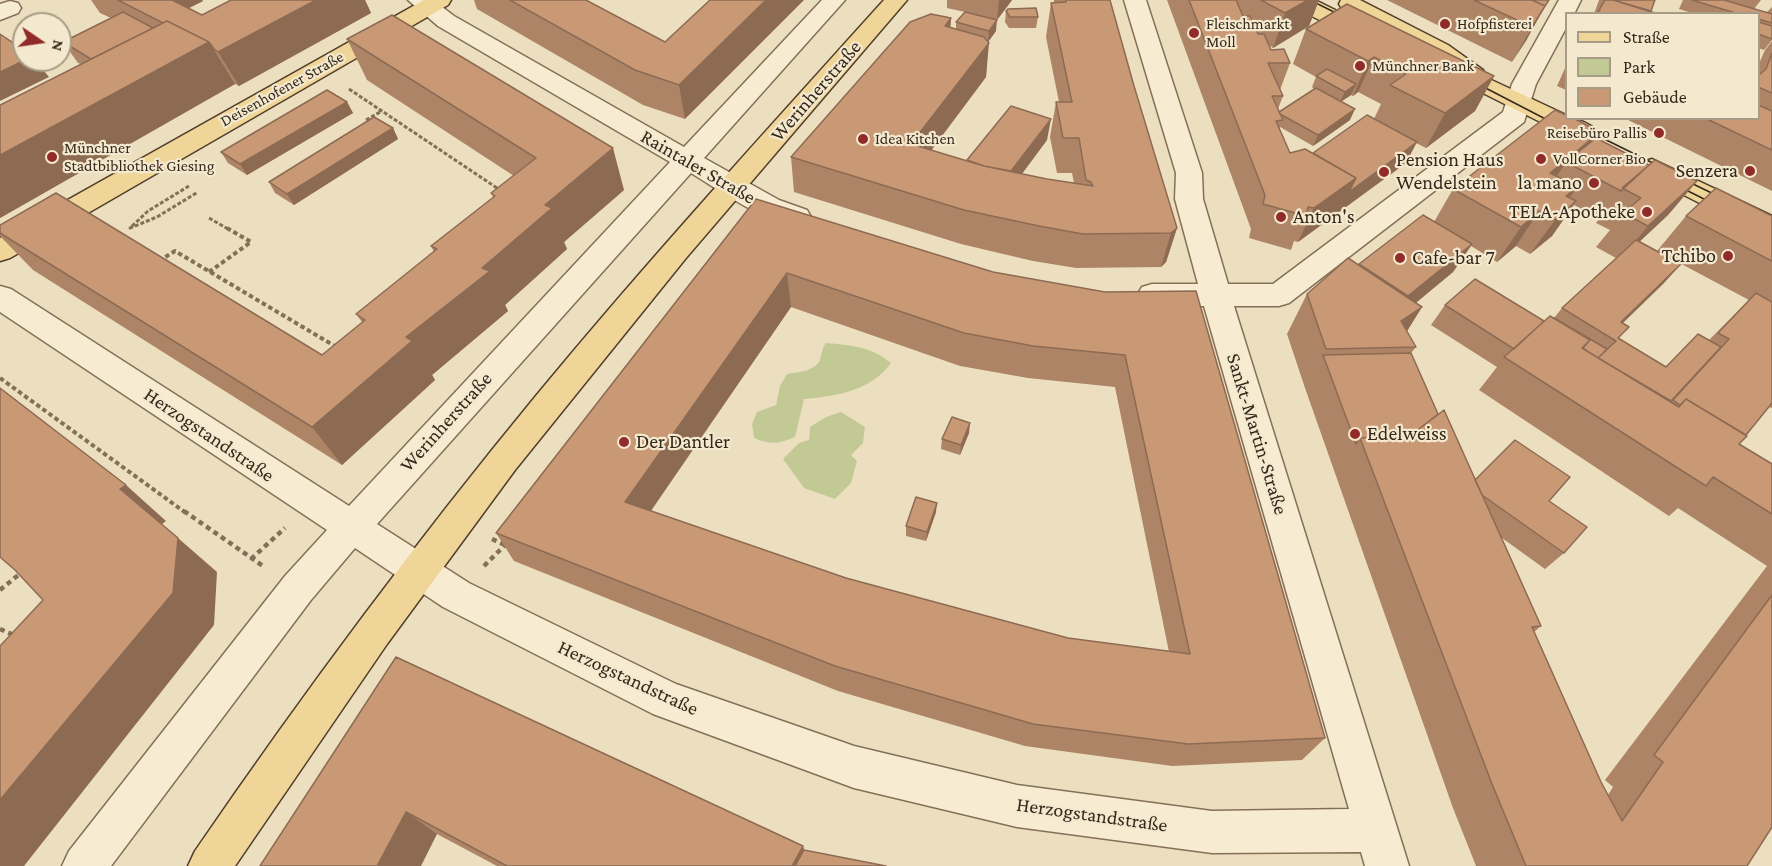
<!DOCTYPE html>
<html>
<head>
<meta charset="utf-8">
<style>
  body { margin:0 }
  #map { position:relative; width:1772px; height:866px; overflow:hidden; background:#ecdfbf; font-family:"Crimson Pro",serif }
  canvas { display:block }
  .legend { position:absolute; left:1565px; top:12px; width:195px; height:108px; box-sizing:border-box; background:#f4e9ce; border:2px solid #a79c87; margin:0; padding:8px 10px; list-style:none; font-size:18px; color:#34281c }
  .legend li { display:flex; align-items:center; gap:12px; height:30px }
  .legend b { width:30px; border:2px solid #a79c87 }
  .north { position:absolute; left:12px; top:12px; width:60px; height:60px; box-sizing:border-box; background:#f4e9ce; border:2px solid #a79c87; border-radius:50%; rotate:103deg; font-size:16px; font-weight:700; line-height:24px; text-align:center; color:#34281c }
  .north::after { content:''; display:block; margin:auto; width:21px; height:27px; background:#912b2a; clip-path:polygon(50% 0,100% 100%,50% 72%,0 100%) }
</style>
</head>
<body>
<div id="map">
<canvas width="1772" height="866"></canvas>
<ul class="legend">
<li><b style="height:8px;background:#efd597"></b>Straße</li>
<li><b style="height:16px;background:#c2c994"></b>Park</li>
<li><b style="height:16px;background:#c99976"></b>Gebäude</li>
</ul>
<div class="north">N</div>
</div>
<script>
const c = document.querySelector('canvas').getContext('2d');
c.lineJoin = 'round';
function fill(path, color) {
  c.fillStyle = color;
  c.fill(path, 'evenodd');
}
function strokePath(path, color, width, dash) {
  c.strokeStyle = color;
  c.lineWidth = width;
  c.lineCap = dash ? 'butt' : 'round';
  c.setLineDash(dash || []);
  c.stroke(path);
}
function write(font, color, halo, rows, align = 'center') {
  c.font = font + ' "Crimson Pro",serif';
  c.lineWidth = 4.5;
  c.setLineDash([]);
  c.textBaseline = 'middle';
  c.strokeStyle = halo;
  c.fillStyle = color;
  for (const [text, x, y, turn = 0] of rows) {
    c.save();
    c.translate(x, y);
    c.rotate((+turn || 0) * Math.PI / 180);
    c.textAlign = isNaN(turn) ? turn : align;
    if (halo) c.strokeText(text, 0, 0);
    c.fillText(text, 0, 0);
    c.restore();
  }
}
fill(new Path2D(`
  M826,343C850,345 873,347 891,363C871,391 836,396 804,399L795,437C779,444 769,445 754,438L752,424L757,412L776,405L780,386L787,374C797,372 812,372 819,362C822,356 821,349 826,343Z
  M841,412L865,427L863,443L851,455L857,461L851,483L835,499L804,488L783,459L799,443L809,440L810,427L826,417Z`), '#c2c994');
const minor = new Path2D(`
  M408,0H433L454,16L684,147L822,0H845L704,158L779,200L807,210L811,217L807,224C776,232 718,189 691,173L377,524L469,583L676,684L854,746L1017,785L1212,811L1349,809L1204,306H1152L1142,303L1137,295L1142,287L1152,284H1198L1175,199L1176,173L1124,0H1146L1202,173L1203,199L1228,284H1273L1503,112L1512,84L1559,0H1581L1574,14H1566V28L1536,84L1524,122L1289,303L1279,306H1234L1409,866H1365L1361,852L1212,853L1017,827L854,788L653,714L443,607L355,548L311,600L111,866H62L69,851L285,576L327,530L0,312V286L11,289L349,506L670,162L438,26Z
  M10,1L18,3L21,8L18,13L0,20V4Z`);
const major = new Path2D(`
  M424,0H451L448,5L10,258L0,261V238Z
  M884,0H907L686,258L515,470L387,644L235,866H188L195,851C302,695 415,543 535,397C647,261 766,131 884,0Z
  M1287,0H1315L1377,31L1381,36L1377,41L1369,43L1361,41L1290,5Z
  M1341,0H1360L1448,45L1483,70L1486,75L1485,77L1566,115V118C1578,118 1594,125 1600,135L1596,141L1587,143L1578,141L1483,93L1436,76L1433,71L1436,66L1444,64L1432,55L1342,9L1339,4Z
  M1652,159L1772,216V238L1762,235L1643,174L1639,168L1643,162Z`);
strokePath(minor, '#847058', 3);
strokePath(major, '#513e2d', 3);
strokePath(new Path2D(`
  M349,89L500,190
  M366,120L382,111
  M189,186L148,211L130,228L157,217L198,192
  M209,218L228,229`), '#847058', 3, [4, 2]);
strokePath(new Path2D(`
  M131,227H132
  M159,261L175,251L338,348
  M209,272L251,242L225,227
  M0,378L186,513`), '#847058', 4, [4.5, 3]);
strokePath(new Path2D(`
  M184,511L263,566
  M492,539L505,545
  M251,559L285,528
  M484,566L505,545
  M0,590L22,572
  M0,629L16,636`), '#847058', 4.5, [5, 4]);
fill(minor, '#f7ecd2');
fill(major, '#efd597');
strokePath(new Path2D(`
  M1310,0L1348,19
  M1474,82L1559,126
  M1582,128L1665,169
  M1689,182L1726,200
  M1674,184L1720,207`), '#34281c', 1.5);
fill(new Path2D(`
  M91,0H202L203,1L189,8L202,15L231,0H365L371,13L239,86L235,84L0,218V105L81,64L78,63L63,42L111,18L100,13Z
  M474,0H586L665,42L710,0L685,119L643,105L477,9Z
  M947,0H1012L997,20L967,13L996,31L988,42L986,77L931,150L967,161L1047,140L1022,174L1047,179L1074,183L1072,173H1057L1050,137L1056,102H1059L1046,37L1051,3H1054V0H1110L1134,86L1177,228L1166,262L1161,267L1076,268L1033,261L961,244L794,192L791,157L951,18L950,27L956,29V22L965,12L947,8Z
  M1167,0H1319L1309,26L1273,48L1269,45L1271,50L1290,63L1280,90L1283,96L1278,109L1279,112L1314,89L1312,87L1316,77L1293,64L1306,29L1494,76L1475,111L1426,148L1416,143L1406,163L1298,242L1294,241L1291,250L1249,238L1251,229ZM1358,92L1381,104L1374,119L1313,153H1290L1279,130L1280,127L1313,146L1350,120L1341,102L1351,95L1353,96Z
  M1387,0H1549L1512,62Z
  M1599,0H1655L1651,11L1658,14H1594Z
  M1683,0H1761L1754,9L1767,12L1772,7V40L1764,50L1758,48V14H1695L1679,9Z
  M1006,11L1038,17L1036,28H1009L1005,22Z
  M347,39L624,190L564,242L567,249L505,305L508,311L432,375L435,380L342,465L33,270L0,236V225L322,355L362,322L356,314L434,252L431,246L493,197L491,193L514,176L367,80Z
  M1772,41V191L1624,118H1758V66L1765,50Z
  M1566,66V90L1557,86Z
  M347,102L353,113L247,175L228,163L221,152Z
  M393,128L398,139L294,205L275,193L269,182Z
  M1600,132L1596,138L1649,165L1697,181L1668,215L1640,241L1681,264L1663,284L1623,323L1619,339L1666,367L1698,334L1709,340L1749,300L1657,251L1686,216H1772V408L1769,407L1745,435L1739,444L1772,464V827L1747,866H1476L1453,808L1305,388L1287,334L1307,294L1434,222L1453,189ZM1574,205L1599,219L1596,223L1610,230L1596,247L1616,258L1562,308L1554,318L1544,321L1445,305L1431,325L1497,367L1479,390L1669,516L1678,508L1767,566L1605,780L1613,787L1608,795L1601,782L1534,632L1541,626L1502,538L1545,569L1564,553L1549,501L1475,480L1438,414L1411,353L1416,347L1407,331L1422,307L1416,303L1453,272L1471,246L1497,262L1516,246L1530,254L1552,236Z
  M756,199L993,272L1105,292L1325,738L1302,760L1172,766L1025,746L838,691L514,561L496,533ZM791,307L960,366L1028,378L1115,387L1169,652L1068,638L846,578L651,511Z
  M969,433L960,455L941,449L942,439Z
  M936,512L926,541L906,536V526Z
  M396,657L803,846L804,850L886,866H497L437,834L260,866Z`), '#ad8465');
fill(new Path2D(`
  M152,0H202L203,1L165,20Z
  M316,0H365L371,13L239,86L218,52Z
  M766,0H804L685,119L679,85Z
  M999,0H1012L997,20Z
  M1308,0H1319L1309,26L1273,48L1285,13Z
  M1545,6L1526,41L1512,62L1532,27Z
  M951,18L949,53L945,26Z
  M997,20L996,31L988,42L989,31Z
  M209,42L235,84L0,218V155Z
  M989,43L986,77L910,179L911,144Z
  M1374,57L1358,92L1353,96L1368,61Z
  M25,60H35L49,77L0,101V72Z
  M1494,76L1475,111L1426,148L1445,113Z
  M1356,84L1351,95L1340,102L1345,92Z
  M347,102L353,113L247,175L240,164Z
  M1355,109L1350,120L1313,146L1318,135Z
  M1051,119L1047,140L1006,195L1009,175Z
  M393,128L398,139L294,205L287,194Z
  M1600,132L1575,167L1566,162L1547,191L1550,173Z
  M1417,142L1406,163L1298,242L1314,208L1356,178Z
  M613,148L624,190L564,242L567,249L505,305L508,311L432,375L435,380L342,465L312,427L406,337L482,268L545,205Z
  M1697,181L1668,215L1620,260L1648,226Z
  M1577,187L1554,219L1566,196Z
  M1576,201L1552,236L1530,254L1555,220Z
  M1539,211L1516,246L1497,262L1521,227Z
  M1177,228L1166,262L1161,267L1171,233Z
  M1472,244L1453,272L1391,323L1408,296Z
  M1681,264L1663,284L1609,336L1621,322Z
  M787,273L791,307L636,532L625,502Z
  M1422,307L1397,347L1401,321Z
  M970,423L969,433L960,455L961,445Z
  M126,485L166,521L161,525L120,489Z
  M937,503L936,512L926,541L927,532Z
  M178,538L217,572L214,625L24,866H0V800Z
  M406,812L437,834L421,866H377Z
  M803,846L808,866H792Z`), '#8d6b53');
const building = new Path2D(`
  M118,0H172L202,15L231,0H316L218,52L214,49L209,42L167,21L163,23Z
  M510,0H586L665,42L710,0H766L679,85L635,70Z
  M1066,0H1110L1134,86L1177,228L1171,233L1083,234L1039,226L964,210L791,157L910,22L931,14L951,18L945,26L984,37L989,43L911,144L984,166L1047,179L1093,186L1091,182L1086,180L1079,138H1063L1056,102H1072L1051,3L1066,2Z
  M1189,0H1236L1243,16H1250L1258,34H1264L1271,50L1284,49L1290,63H1268L1283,96H1272L1283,120L1276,121L1290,153L1305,149L1356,178L1314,208L1308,207L1306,216L1263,204L1265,195Z
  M1261,0H1308L1285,13Z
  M1474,0H1532L1545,6L1532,27Z
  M1532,0H1549L1545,6Z
  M1605,0H1613L1658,14H1605L1599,12L1597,14Z
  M1613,0H1655L1651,11Z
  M1692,0H1724L1772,14V23L1758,19V14H1739Z
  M1347,4L1494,76L1445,113L1390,85L1406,74L1374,57L1368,61L1306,29Z
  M1036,8L1038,17H1010L1006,11L1008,9Z
  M123,12L153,28L91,59L63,42Z
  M965,12L997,20L989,31L956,22Z
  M392,15L613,148L545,205L552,208L482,268L490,271L406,337L412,341L312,427L0,233V225L56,193L322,355L365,320L356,314L437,249L431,246L495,196L491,193L536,158L347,39Z
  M167,21L209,42L0,155V105Z
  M1758,22L1772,26V39L1758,34Z
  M0,34L24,50V60H25L0,72Z
  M1772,53V93L1758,87V76L1766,69Z
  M1327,69L1356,84L1345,92L1316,76Z
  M1316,88L1355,109L1318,135L1280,114L1279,112Z
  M327,90L347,102L240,164L221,152Z
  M1758,105L1772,111V150L1705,118H1758Z
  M1011,106L1051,119L1011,171L984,166L967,160Z
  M1555,110L1566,115V118H1573L1600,132L1550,173L1577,187L1566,196L1576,201L1555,220L1539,211L1521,227L1453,189Z
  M1367,115L1417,142L1349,192L1356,178L1313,153Z
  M374,117L393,128L287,194L269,182Z
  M1596,138L1649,165L1621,191L1566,162Z
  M1655,160L1697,181L1648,226L1623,213L1641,198L1622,188Z
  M1716,188L1772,216V261L1686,216Z
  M756,199L993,272L1105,292L1196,291L1325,738L1188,744L1033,724L835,666L496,533ZM787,273L964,333L1033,346L1125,355L1190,654L1068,638L846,578L625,502Z
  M1423,215L1472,244L1408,296L1359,264Z
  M1636,240L1681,264L1621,322L1629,327L1618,338L1666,367L1698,334L1721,347L1671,401L1598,358L1616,341L1562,308Z
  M1348,258L1422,307L1401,321L1416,347L1326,349L1307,294Z
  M1475,279L1544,321L1514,349L1445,305Z
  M1756,293L1772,302V403L1746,435L1686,399L1680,405L1673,400L1729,339L1718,333Z
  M1550,316L1590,340L1582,348L1679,407L1686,399L1747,436L1739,444L1772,464V514L1713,477L1706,486L1504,357Z
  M1554,318L1607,349L1598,358L1583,348L1590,340Z
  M1411,353L1438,414L1410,436L1360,438L1356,444L1323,355Z
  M0,388L126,485L120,489L178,538L173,593L0,800V646L43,600L15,570L0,557Z
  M1444,410L1541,626L1532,627L1601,782L1622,821L1663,762L1654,755L1772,595V827L1747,866H1526L1492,784L1360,438L1410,436Z
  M952,417L970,423L961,445L942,439Z
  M1515,440L1570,477L1549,501L1587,527L1564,553L1482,495L1475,480Z
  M916,497L937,503L927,532L906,526Z
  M396,657L803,846L792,866H507L406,812L377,866H260Z
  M804,850L886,866H795Z`);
fill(building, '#c99976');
strokePath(building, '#8d6b53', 1.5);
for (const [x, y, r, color] of [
  [1445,24,6,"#912b2a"],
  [1194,33,6,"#912b2a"],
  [1360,66,6,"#912b2a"],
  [1659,133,6,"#912b2a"],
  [863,139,6,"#912b2a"],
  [52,157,6,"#912b2a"],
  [1541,159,6,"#912b2a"],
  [1750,171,6,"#912b2a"],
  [1384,172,6,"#912b2a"],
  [1594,183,6,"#912b2a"],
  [1647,212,6,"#912b2a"],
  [1281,217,6,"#912b2a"],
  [1728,256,6,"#912b2a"],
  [1400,258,6,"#912b2a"],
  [1355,434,6,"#912b2a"],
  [624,442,6,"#912b2a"]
]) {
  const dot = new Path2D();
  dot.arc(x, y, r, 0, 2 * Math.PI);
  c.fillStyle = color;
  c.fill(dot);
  strokePath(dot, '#f4e9ce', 2);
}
write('16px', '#34281c', '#f4e9ce', [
  ["Fleischmarkt",1206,24],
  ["Moll",1206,42],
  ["Hofpfisterei",1457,24],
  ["Münchner Bank",1372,66],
  ["Reisebüro Pallis",1647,133,"right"],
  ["Idea Kitchen",875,139],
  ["Münchner",64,148],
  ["Stadtbibliothek Giesing",64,166],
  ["VollCorner Bio",1553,159]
], 'left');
write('16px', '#34281c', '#f4e9ce', [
  ["Deisenhofener Straße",282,89,-29]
]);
write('20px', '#34281c', '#f4e9ce', [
  ["Werinherstraße",816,91,-49],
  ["Raintaler Straße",698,167,30],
  ["Werinherstraße",446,422,-48],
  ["Sankt-Martin-Straße",1257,434,73],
  ["Herzogstandstraße",209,435,34],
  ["Herzogstandstraße",628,678,25],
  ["Herzogstandstraße",1092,815,8]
]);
write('20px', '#34281c', '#f4e9ce', [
  ["Pension Haus",1396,160],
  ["Wendelstein",1396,183],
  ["Senzera",1738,171,"right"],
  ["la mano",1582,183,"right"],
  ["TELA-Apotheke",1635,212,"right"],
  ["Anton's",1293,217],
  ["Tchibo",1716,256,"right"],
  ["Cafe-bar 7",1412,258],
  ["Edelweiss",1367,434],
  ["Der Dantler",636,442]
], 'left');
</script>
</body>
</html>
